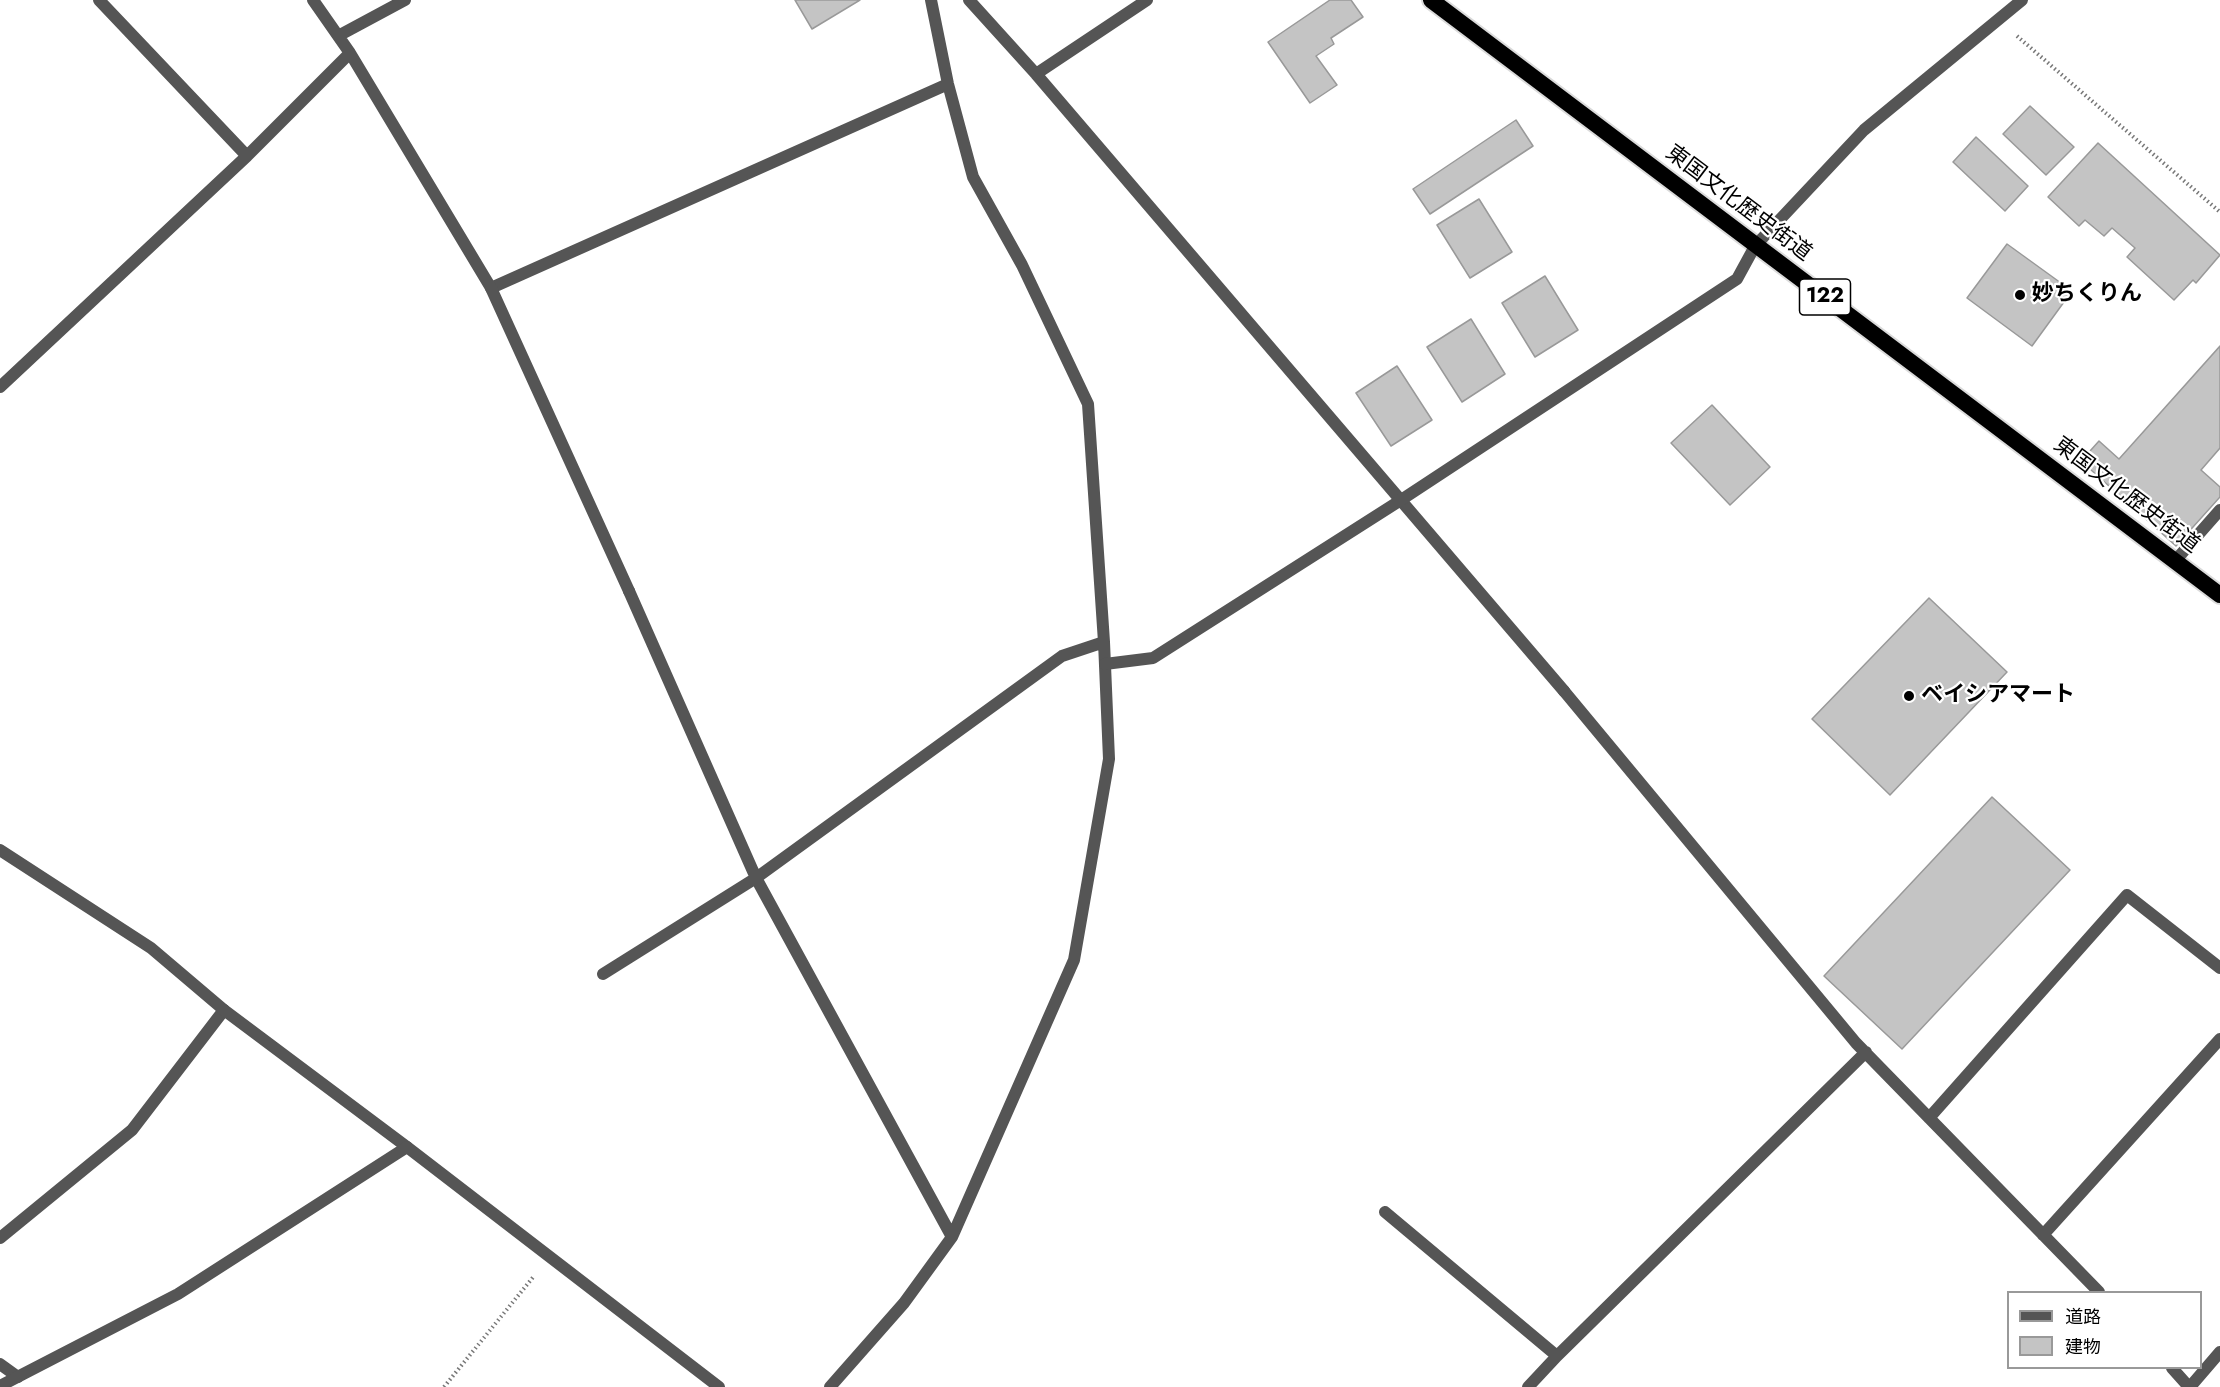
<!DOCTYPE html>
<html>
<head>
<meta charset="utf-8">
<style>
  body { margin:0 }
  #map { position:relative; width:2220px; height:1387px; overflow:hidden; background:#fff; font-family:Jost,"Noto Sans JP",sans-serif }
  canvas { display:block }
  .legend { position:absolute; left:2007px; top:1291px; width:195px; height:78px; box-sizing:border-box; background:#fff; border:2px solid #999; margin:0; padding:8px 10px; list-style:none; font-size:18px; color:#000 }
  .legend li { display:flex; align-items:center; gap:12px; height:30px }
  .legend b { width:30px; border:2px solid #999 }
</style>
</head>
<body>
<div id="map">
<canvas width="2220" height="1387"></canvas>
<ul class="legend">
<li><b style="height:8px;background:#555"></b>道路</li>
<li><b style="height:16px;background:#c4c4c4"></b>建物</li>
</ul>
</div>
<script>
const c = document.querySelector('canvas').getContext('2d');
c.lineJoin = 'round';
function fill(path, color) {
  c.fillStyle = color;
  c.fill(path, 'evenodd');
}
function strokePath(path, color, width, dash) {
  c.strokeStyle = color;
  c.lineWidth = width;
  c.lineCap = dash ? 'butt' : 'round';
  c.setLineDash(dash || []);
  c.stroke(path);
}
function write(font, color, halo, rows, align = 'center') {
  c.font = font + ' Jost,"Noto Sans JP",sans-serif';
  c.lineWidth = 4.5;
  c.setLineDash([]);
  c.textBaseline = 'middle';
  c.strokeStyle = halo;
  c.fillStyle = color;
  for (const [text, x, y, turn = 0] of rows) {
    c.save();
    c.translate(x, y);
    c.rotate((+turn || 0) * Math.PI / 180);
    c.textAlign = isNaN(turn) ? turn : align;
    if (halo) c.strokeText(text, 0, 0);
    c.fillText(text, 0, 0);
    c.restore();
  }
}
const building = new Path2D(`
  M795,0H860L812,29Z
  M1330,0H1351L1363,17L1331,38L1334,44L1316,56L1337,85L1310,103L1268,42Z
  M2030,106L2074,147L2046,175L2003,134Z
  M1516,120L1533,146L1430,214L1413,189Z
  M1976,137L2028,186L2005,211L1953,162Z
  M2098,143L2220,255L2196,283L2193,280L2174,300L2127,257L2135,248L2112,228L2104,236L2085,220L2079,226L2048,197Z
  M1479,199L1512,252L1470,278L1437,225Z
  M2007,244L2072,291L2032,346L1967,298Z
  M1545,276L1578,330L1535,357L1502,303Z
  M1471,319L1505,374L1462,402L1427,347Z
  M2220,346V448L2201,470L2220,487V497L2176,546L2081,461L2099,441L2119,459Z
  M1397,366L1432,420L1391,446L1356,393Z
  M1712,405L1770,467L1730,505L1671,443Z
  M1929,598L2007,672L1890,795L1812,719Z
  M1992,797L2070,870L1902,1049L1824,976Z`);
fill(building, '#c4c4c4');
strokePath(building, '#999', 1.5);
const trunk = new Path2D(`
  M1431,0L2220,595`);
strokePath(trunk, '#dbdbdb', 20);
strokePath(new Path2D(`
  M2017,36L2220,212
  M444,1387L534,1276`), '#777', 4, [1.5, 3]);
strokePath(new Path2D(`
  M969,0L1036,74L1564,691
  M1036,74L1147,0
  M1755,246L1864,130L2022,0
  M491,288L948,84
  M2175,561L2220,510
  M629,591L756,878L952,1237
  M603,974L756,878L1062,656L1104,642
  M0,1238L132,1130L224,1010
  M830,1387L904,1303L952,1237L1074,960L1109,759L1104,642L1088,404L1022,265L973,177L948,84L931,0`), '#555', 12);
strokePath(new Path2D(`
  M99,0L247,156
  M313,0L350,53L491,288L629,591
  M338,36L405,0
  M0,387L247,156L350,53
  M1105,664L1153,658L1401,500L1737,279L1755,246
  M1564,691L1856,1043L2099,1292
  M0,850L151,948L224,1010L407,1147
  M1929,1118L2127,895L2220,968
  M1385,1212L1557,1356
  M2043,1235L2220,1039
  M0,1364L18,1377
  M2172,1368L2189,1387
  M1528,1387L1557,1356L1866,1052
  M2190,1387L2220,1352`), '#555', 12);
strokePath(new Path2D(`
  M0,1386L178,1294L407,1147L719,1387`), '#555', 12);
strokePath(trunk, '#000', 16);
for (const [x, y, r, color] of [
  [2020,295,6,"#000"],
  [1909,696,6,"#000"]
]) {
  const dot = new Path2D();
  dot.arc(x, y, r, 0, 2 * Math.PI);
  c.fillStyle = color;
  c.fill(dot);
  strokePath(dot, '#fff', 2);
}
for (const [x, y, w] of [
  [1825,297,51]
]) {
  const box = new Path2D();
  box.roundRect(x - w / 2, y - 18, w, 36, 4.5);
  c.fillStyle = '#fff';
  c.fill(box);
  strokePath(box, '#000', 1.5);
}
write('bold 21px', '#000', null, [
  ["122",1825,297]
]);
write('22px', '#000', '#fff', [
  ["東国文化歴史街道",1738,204,37],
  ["東国文化歴史街道",2126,496,37]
]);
write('bold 22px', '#000', '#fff', [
  ["妙ちくりん",2032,295],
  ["ベイシアマート",1921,696]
], 'left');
</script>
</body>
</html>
